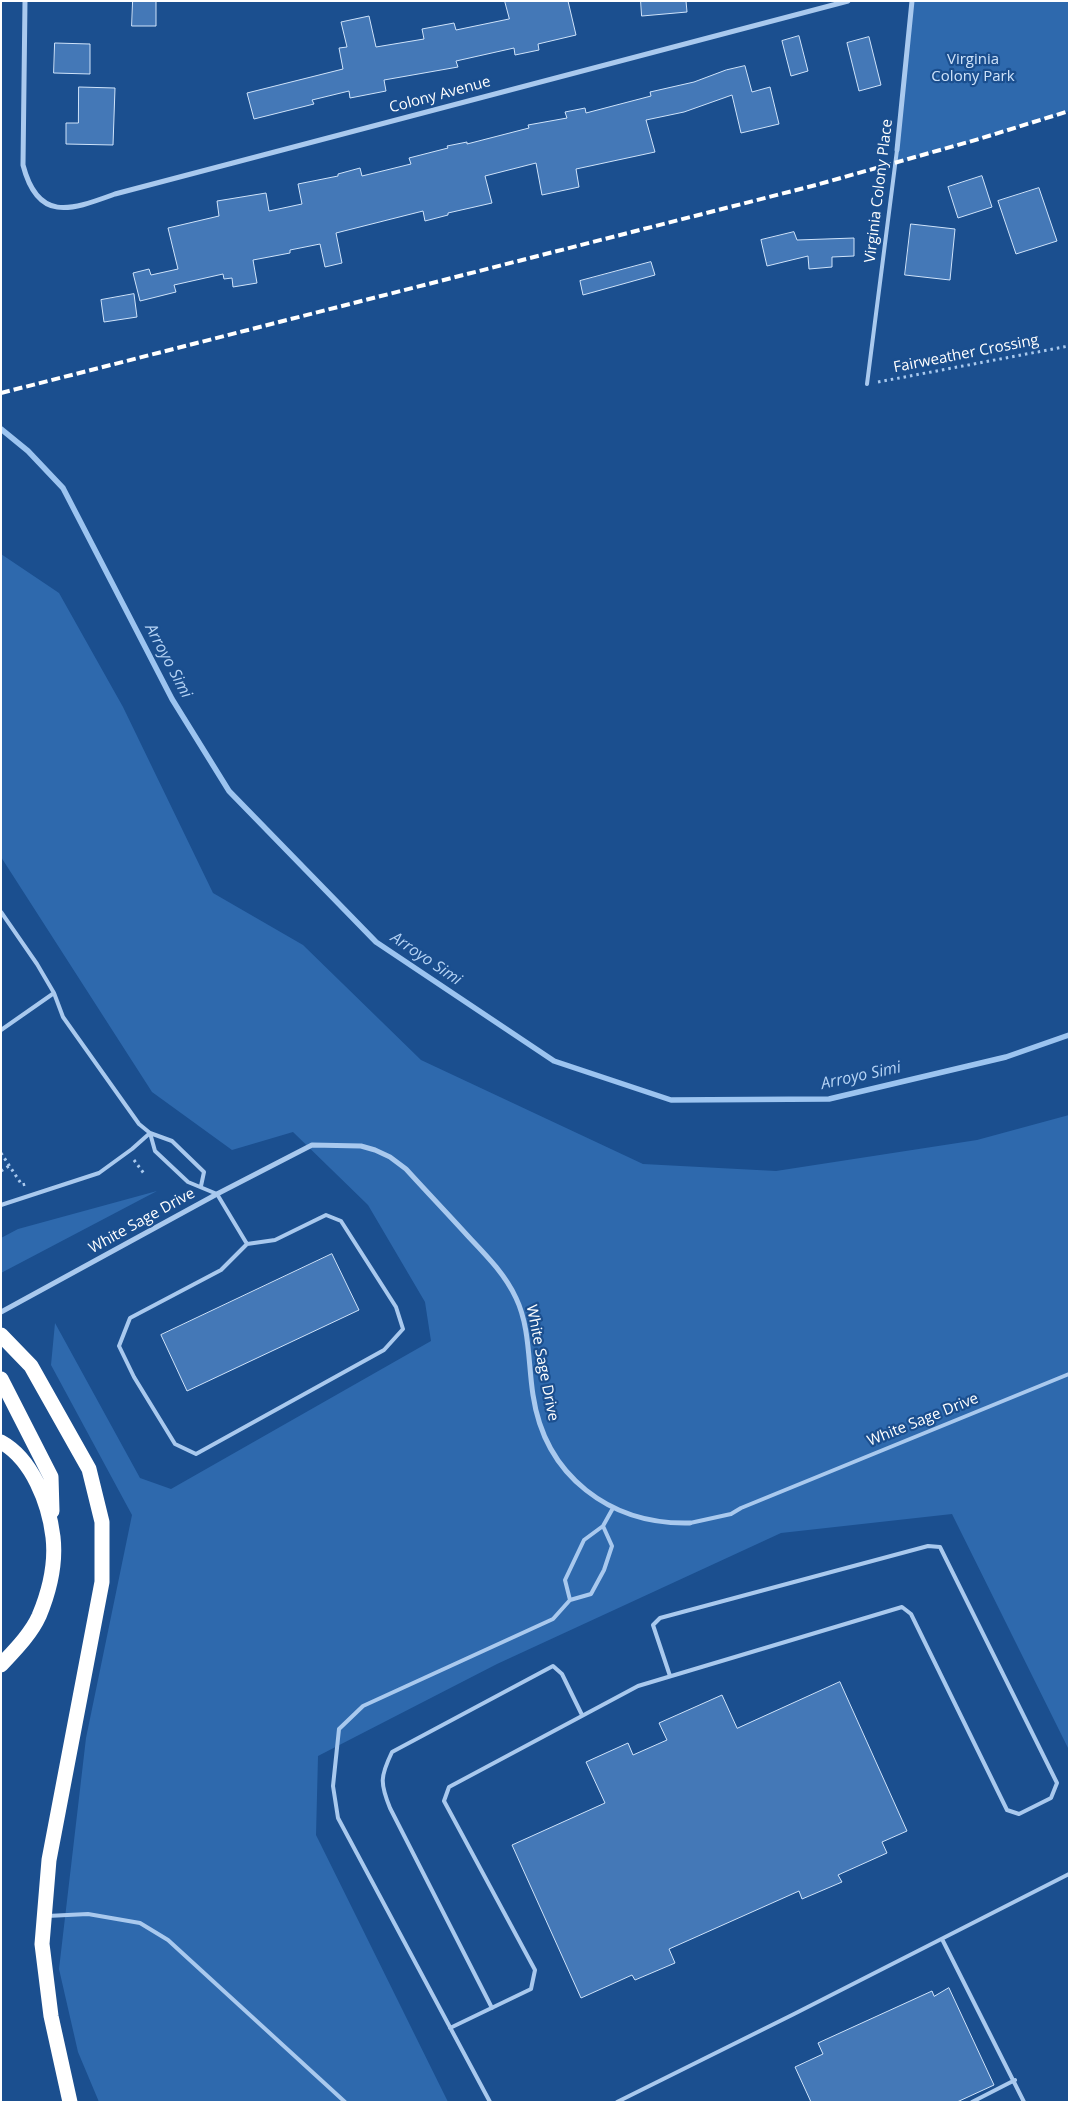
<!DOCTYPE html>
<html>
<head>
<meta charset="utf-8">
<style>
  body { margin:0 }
  #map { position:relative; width:1070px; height:2103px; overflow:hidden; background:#1b4f8f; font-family:"Open Sans",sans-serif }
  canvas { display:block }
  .frame { position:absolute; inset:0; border:2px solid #fff; pointer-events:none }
</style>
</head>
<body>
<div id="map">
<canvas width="1070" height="2103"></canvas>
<div class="frame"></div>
</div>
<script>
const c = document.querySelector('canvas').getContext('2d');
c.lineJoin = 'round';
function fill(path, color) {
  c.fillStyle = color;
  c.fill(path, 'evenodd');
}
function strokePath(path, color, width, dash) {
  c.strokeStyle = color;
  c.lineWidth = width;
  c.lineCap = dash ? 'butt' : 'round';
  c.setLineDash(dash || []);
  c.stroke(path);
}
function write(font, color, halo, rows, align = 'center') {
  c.font = font + ' "Open Sans",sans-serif';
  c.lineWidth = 4.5;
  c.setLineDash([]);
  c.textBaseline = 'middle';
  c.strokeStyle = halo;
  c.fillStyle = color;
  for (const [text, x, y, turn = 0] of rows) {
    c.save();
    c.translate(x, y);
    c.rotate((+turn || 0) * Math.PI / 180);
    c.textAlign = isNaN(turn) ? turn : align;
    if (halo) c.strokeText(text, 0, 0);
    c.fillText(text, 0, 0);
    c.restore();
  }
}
fill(new Path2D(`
  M912,1H1069V111L979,139L895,163Z
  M1,554L59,593L123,707L213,893L303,945L421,1060L643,1164L776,1171L977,1140L1069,1115V1750L952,1514L781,1533L497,1664L318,1756L316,1835L448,2102H99L78,2052L59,1969L86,1738L132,1515L51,1365L55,1323L140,1478L171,1489L431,1341L425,1302L368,1205L293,1132L232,1150L152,1092L1,857Z
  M157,1191L1,1273V1238L18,1229Z`), '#2e69ad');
strokePath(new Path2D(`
  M1,429L28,451L63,488L172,699L229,791L376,942L554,1061L671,1100L829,1099L1006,1057L1069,1035`), '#9cc4f0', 5.5);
const building = new Path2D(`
  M133,1H156V26H132Z
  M505,1H568L576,35L538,44L539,50L515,55L514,48L456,61L458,67L384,80L386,91L350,98L349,91L312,100L314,104L254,119L247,93L343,69L339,48L347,47L341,22L369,16L376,47L424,39L422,29L454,23L456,30L509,19Z
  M641,1H686L687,12L642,16Z
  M799,36L808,71L791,76L782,41Z
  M869,37L881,85L859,91L847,43Z
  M55,43L90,44V74L54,73Z
  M745,66L752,92L770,87L779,124L741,133L732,95L684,112L646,120L655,152L576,169L579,187L542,195L536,163L485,176L492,203L448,213V215L425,221L423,211L336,233L342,263L325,267L320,244L290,250V253L253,260L257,283L233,287L232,278L224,279L223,274L174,285L176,292L140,301L133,273L149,269L151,275L178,269L168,228L219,216L217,201L266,193L269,211L302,204L298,184L338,176V174L360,168L362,176L411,164L409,158L448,148L447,146L467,142V144L529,128L528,125L567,118L565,112L585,108L586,113L651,96L650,92L694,82L726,70Z
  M79,87L115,88L113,145L66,144V123H78Z
  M982,176L992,207L958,218L948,187Z
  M1039,188L1057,241L1016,254L998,201Z
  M911,224L955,229L950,280L905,275Z
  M794,232L797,240L854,238V256L832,257V267L809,269L808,256L767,266L761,240Z
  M651,262L655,275L583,295L580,281Z
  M134,294L137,317L104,322L101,300Z
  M332,1254L359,1310L187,1391L161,1335Z
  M840,1682L907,1831L882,1842L887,1853L838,1875L842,1882L802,1899L799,1891L669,1949L675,1963L635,1980L632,1975L581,1998L512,1845L605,1803L586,1762L628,1743L633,1755L667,1740L659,1723L722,1695L737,1728Z
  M949,1988L994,2085L957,2102H811L795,2067L823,2054L818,2043L932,1991L934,1996Z`);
fill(building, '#4478b7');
strokePath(building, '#cfe3fa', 1);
strokePath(new Path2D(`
  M878,382L1069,346
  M1,1153L22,1185L26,1184
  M134,1160L145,1175
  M1,1171L9,1166`), '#a9c9ee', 3, [2.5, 4]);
strokePath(new Path2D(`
  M867,384L897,150
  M1,912L37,964L54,993L63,1017L139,1124L150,1133L172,1141L204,1172L201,1186
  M1,1030L54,993
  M150,1133L155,1151L188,1182L217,1194L247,1244L275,1240L326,1215L341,1221L396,1307L403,1329L384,1350L196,1454L175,1444L134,1377L119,1346L130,1318L221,1270L247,1244
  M1,1205L99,1173L132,1149L150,1133
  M690,1523L731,1514L741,1508L1069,1374
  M570,1600L565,1580L584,1540L603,1526L613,1508
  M47,1916L88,1914L140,1923L168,1940L345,2102
  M942,1939L1024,2102
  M492,2008L390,1808C380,1783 380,1777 392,1752L553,1666L562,1674L582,1715
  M450,2028L531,1989L535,1970L444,1801L449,1787L638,1686L902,1607L911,1614L1007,1810L1019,1814L1051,1798L1057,1783L940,1547L928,1546L660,1618L653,1625L670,1676
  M490,2102L338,1818L333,1786L339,1729L363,1706L553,1619L570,1600L591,1594L604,1570L612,1546L603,1526
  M617,2102L794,2014L1069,1874
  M972,2102L1015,2080`), '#a9c9ee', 4);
strokePath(new Path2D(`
  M25,1L23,165C38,223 71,210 115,194L848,1
  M897,150L912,1
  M1,1312L217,1194L312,1145L361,1146L375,1150L390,1157L406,1169C426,1191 447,1213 467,1235C486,1255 505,1274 516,1298C530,1327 528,1363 533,1395C545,1476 610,1525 690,1523`), '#a9c9ee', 5);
strokePath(new Path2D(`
  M1,1335L31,1366L89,1469L102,1522V1582L49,1860L42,1944L51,2016L70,2102
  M1,1379L51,1477L52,1511
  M1,1442C32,1459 49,1503 53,1537C56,1563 49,1592 39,1616C31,1634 14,1651 1,1665`), '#fff', 15);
strokePath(new Path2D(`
  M1,393L816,185L979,139L1069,111`), '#fff', 4, [9, 4]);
write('15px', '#cfe3fa', '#1b4f8f', [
  ["Virginia",973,60],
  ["Colony Park",973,77]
]);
write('15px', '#fff', '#1b4f8f', [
  ["Colony Avenue",440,95,-15],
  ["Virginia Colony Place",879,191,-83],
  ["Fairweather Crossing",966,354,-11],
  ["White Sage Drive",142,1221,-29],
  ["White Sage Drive",542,1363,79],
  ["White Sage Drive",923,1420,-22]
]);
write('italic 16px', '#b5d3f5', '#1b4f8f', [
  ["Arroyo Simi",168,661,62],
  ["Arroyo Simi",426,959,34],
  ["Arroyo Simi",861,1076,-12]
]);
</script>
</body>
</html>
